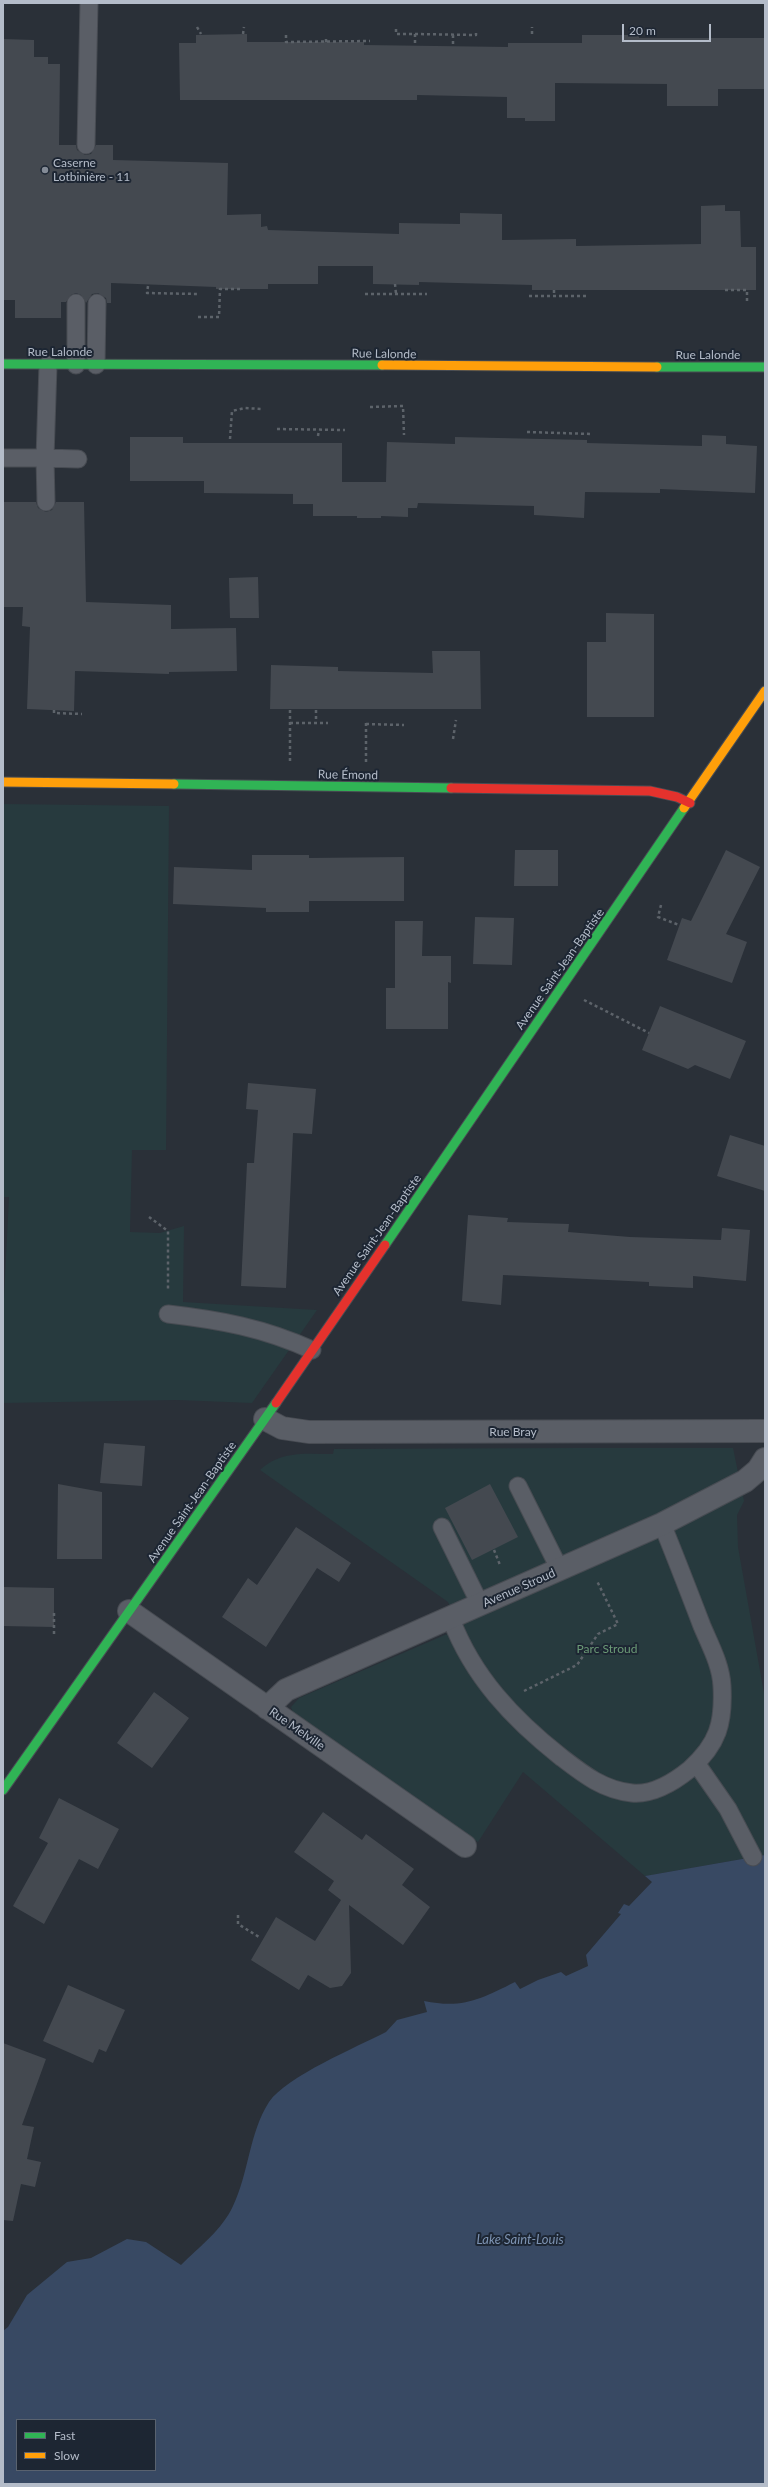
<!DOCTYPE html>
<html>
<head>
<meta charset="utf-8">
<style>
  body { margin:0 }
  #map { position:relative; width:768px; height:2487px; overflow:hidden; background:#2a3038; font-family:Lato,sans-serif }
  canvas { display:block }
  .frame { position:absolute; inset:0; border:4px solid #b4bcc9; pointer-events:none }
  .legend { position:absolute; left:16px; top:2419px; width:140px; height:52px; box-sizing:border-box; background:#1d2633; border:1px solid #59626f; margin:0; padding:5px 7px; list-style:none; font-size:12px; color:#b4bcc9 }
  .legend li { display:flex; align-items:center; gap:8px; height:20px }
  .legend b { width:20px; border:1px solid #59626f }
  .scale { position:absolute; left:622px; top:24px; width:89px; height:18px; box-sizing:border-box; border:2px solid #b4bcc9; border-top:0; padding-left:5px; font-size:12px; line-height:14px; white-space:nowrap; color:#b4bcc9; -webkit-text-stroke:3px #1d2633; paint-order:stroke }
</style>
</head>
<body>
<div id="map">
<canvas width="768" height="2487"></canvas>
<div class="frame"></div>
<ul class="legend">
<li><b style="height:5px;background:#30b455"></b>Fast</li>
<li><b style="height:5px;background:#ff9f0a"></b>Slow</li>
</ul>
<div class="scale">20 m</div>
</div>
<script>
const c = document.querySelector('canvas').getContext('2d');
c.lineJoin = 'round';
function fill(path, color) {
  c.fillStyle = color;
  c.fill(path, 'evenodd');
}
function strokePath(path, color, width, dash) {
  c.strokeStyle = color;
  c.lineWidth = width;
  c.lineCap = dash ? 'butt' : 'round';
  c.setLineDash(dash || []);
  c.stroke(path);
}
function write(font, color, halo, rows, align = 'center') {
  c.font = font + ' Lato,sans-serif';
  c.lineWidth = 4;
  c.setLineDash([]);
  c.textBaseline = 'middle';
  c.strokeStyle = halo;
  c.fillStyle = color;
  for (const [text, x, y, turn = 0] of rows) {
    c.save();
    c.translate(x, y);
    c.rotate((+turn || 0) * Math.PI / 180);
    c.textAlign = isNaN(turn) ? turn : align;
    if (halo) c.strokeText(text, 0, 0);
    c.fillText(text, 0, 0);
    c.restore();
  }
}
fill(new Path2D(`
  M3,804L169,806L166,1150H132L130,1232L160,1233L184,1226L183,1302L317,1310L252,1403L177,1400L3,1403V1318L9,1197H3Z
  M574,1448H733L744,1501L737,1515L738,1547L765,1699V1855L645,1876L523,1772L478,1842L294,1715L291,1707L299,1698L461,1628L448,1602L260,1470C281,1450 307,1454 333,1454L334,1449Z`), '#273a3e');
fill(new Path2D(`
  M765,1855V2484H3V2331L8,2327L27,2295L67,2262L91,2258L127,2239L146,2242L181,2265C199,2247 222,2230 233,2206C249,2173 249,2133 269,2102C287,2076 357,2047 386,2032L397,2020L427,2012L424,2001C463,2009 481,1999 515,1982L520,1989L538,1980L561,1972L566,1976L588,1966L586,1955L621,1914L618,1913L624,1904L629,1906L652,1882L645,1876ZM17,2420H155V2470H17Z`), '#384963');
fill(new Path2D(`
  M247,34V42H364V45L508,47V43H582V35H639V38H765V89H718V106H667V84L555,83V121H525V118H507V97L417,95V100H180L179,43H196V35Z
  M3,39L34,40V57H48V64H60L59,145H76L77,150L85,155L91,154L96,145H113V160L228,163L227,215L261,214V227L267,226L268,230L399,234V223L460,224V213L502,214V240L576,239V246L701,244V206L725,205V211H740L741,247H756V290H532V285L419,282V285L373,284V266H318V284H268V289H216V287L111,283V303H107L106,298L98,293L92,294L86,303L81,295L76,293L71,295L66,302H61V318H15V300H3Z
  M702,435L726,436V444L757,446L755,493L660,489V493L585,492L584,518L534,515V506L418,503L417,508H408V517L381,516V518H357V516H313V504H293V494L204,493V481H130V437H183V443H342V482H386L387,442L455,444V437L587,440V443L702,446Z
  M3,502H36L38,508L46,512L52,510L56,502H84L86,602L171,605V629L236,628L237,671L169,672V674L75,671L74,711L27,709L30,627L22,626L23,607H3Z
  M258,577L259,618H230L229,578Z
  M606,613L654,614V717H587V642H606Z
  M432,651H480L481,709H270L271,665L338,667V671L433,673Z
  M515,850H558V886H514Z
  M726,850L760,867L726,934L747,942L732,983L667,960L682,918L691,921Z
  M252,855H309V858L404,857V901H309V912H266V908L173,904L174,867L252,870Z
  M475,917L514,918L512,965L473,964Z
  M395,921H423L422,956H451V983L448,982V1029H386V988H395Z
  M660,1006L746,1041L730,1079L695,1065L688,1069L642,1050Z
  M248,1083L316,1089L312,1134L293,1133L286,1288L241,1286L247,1163H254L258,1110L246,1109Z
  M730,1135L765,1146V1191L717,1176Z
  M468,1215L508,1218L507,1222L569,1224L568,1232L630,1237L721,1240L722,1228L750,1230L746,1281L693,1276V1288L649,1286V1282L503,1275L501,1305L462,1301Z
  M104,1443L145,1446L142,1486L100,1483Z
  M58,1484L102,1492V1559H57Z
  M490,1484L518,1537L472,1560L445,1508Z
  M296,1527L351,1563L339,1582L317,1568L266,1647L222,1617L248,1578L257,1585Z
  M3,1587L54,1588V1627L3,1626Z
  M154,1692L189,1718L152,1768L117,1743Z
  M59,1798L119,1829L98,1869L79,1859L44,1924L13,1906L48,1843L39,1838Z
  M323,1812L362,1840L366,1834L414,1869L402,1885L430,1907L403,1945L349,1905L351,1973L342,1986L330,1988L308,1975L299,1990L251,1960L276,1917L315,1941L341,1900L328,1890L334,1881L294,1852Z
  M68,1985L125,2010L106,2052L99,2049L93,2063L43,2041Z
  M3,2043L46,2059L22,2125L34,2127L27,2159L41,2162L35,2187L21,2184L13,2221L3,2220Z`), '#444950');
const lane = new Path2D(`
  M86,145L89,3
  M76,365V303
  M96,365L97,303
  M3,458H45L48,365
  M46,502L45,458L78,459
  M168,1314C220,1320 264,1328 312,1350
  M518,1486L560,1570
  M442,1527L481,1606
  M451,1619C473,1677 513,1719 561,1757C583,1774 603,1790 632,1793C653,1795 674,1782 690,1769C718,1744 724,1723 722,1686C721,1665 710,1645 702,1626C689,1592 676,1558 662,1524
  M696,1763L728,1809L753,1857`);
const street = new Path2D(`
  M265,1419L282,1428L309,1432L765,1431
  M129,1611L465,1846
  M267,1708L286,1690L662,1524L745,1481L758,1470L765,1459`);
const fast = new Path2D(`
  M3,364L382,365
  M657,367H765
  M174,784L451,788
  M385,1245L684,808
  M3,1790L276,1403`);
const slow = new Path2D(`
  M382,365L657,367
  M3,782L174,784
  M684,808L765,691`);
const jam = new Path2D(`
  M451,788L650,791L677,797L690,803
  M276,1403L385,1245`);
strokePath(lane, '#484c53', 19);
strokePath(street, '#484c53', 24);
strokePath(fast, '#484c53', 11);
strokePath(slow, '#484c53', 11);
strokePath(jam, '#484c53', 11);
strokePath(new Path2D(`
  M197,27L201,34
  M396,29V34H415V45
  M243,34L244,27
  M415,34L476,35V31
  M532,34V27
  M286,35V42L370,41
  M453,35V46
  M326,42V36
  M395,284L396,294
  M148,286L147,293L198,294
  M554,290V296
  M725,290H747V303
  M365,294H427
  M529,296H589
  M198,317H219L220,289H242
  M370,407L403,406L404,435
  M277,429L345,430
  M527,432L592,434
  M318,436L319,430
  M230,439L232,411L245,408L261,409
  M54,710V713L82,714
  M316,710V722
  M290,723H328
  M366,724L404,725
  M453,739L456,720
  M290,761V709
  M366,762V720
  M661,905L658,917L679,925
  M584,1000L649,1033
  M149,1217L168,1231V1291
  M494,1550L500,1565
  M54,1613V1637
  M524,1691L577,1665L598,1634L618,1624L597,1581
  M238,1915V1924L259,1937`), '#5d636a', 2.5, [3, 3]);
strokePath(lane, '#5a5e66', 17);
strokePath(street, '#5a5e66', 22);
strokePath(fast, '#30b455', 9);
strokePath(slow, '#ff9f0a', 9);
strokePath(jam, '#e5322d', 9);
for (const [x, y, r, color] of [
  [45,170,4,"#848b96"]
]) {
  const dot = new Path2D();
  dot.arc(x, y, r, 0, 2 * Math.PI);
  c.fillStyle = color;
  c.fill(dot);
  strokePath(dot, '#1d2633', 1.5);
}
write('12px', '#b4bcc9', '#1d2633', [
  ["Caserne",53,163],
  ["Lotbinière - 11",53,177]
], 'left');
write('12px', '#b4bcc9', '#1d2633', [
  ["Rue Lalonde",60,352],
  ["Rue Lalonde",384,354,1],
  ["Rue Lalonde",708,355],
  ["Rue Émond",348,775,1],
  ["Avenue Saint-Jean-Baptiste",560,969,-55],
  ["Avenue Saint-Jean-Baptiste",377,1235,-55],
  ["Rue Bray",513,1432],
  ["Avenue Saint-Jean-Baptiste",192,1502,-55],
  ["Avenue Stroud",519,1588,-24],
  ["Rue Melville",297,1729,35]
]);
write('12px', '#6b9a76', '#1d2633', [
  ["Parc Stroud",607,1649]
]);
write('italic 13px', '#7c92b1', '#1d2633', [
  ["Lake Saint-Louis",520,2240]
]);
</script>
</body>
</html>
